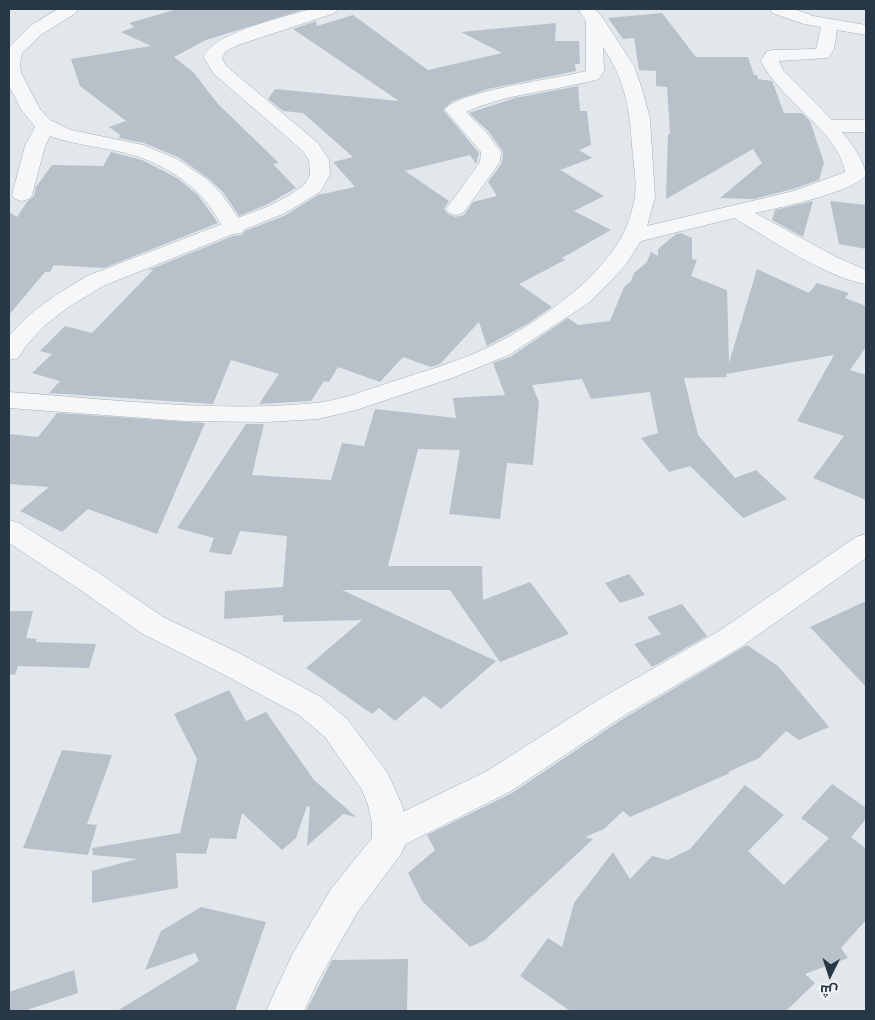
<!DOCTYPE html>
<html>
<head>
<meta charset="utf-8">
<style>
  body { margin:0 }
  #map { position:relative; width:875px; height:1020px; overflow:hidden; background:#e1e7eb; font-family:"Varela Round",Cairo,sans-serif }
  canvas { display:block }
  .frame { position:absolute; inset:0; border:10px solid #283745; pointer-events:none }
  .north { position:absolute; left:805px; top:950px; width:50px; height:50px; -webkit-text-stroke:4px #f1f5f8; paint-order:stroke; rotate:184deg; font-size:14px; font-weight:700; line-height:20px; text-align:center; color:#283745 }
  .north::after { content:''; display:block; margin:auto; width:18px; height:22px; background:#283745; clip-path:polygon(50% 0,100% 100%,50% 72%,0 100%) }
</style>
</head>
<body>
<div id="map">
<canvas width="875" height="1020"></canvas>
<div class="frame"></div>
<div class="north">ش</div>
</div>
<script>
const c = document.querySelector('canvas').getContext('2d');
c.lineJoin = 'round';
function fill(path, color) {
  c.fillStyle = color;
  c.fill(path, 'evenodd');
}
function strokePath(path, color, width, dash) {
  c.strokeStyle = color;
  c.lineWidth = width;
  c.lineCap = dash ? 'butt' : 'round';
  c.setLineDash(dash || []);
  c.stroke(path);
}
fill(new Path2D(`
  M178,9H306L206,40L174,57L194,73L218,104L279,163L273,164L296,188L268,204L239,216L223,192L209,179L178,157L144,143L119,138L120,135L109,127L126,121L80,86L71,59L151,46L121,32L134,27L129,23Z
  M662,13L696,57H748L754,75H757L758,79L772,81L784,113H802L810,121L824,163L819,180L793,189L754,199L720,198L762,163L753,149L666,199L668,134H670L667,87L656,86V71L639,70L634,38L623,39L608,18Z
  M353,15L428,70L502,53L461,32L556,23L555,41H579L580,64H575L576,71L488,89L453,101L444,109V111L479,153L476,164L470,155L405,171L449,201L444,209L448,214L455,217L464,215L473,202L497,196L488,182L502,163L503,152L488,131L469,113L515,98L578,86L580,111H587L591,145L579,150L592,158L560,170L604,196L574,211L611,230L562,258L565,260L519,284L552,307L527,324L487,346L479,322L440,364L431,367L403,357L380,382L338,367L329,382L324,381L311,401L259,404L279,374L231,360L213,404L49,393L60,381L32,373L52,354L40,351L65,326L92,333L153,270H148L233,236L242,235L245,231L284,216L318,195L355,187L333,162L353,157L303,113L283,111L268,99L275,89L399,101L293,29L316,21L317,26Z
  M111,152L142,160L177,178L198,195L218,223L104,268L54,265L50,272H45L9,315V212L17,217L27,202L34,196L36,187L52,165L103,166Z
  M813,201L803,237L772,220L775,210Z
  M830,201L866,205V249L839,244Z
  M681,233L692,238V259L697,260L691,276L727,290L729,363L757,269L809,293L817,283L849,293L845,298L866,306V347L850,370L866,375V500L813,478L844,436L797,421L834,355L726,374L727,377L684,378L698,435L735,478L756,470L787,499L743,518L690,466L669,472L641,438L658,433L650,392L591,399L582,379L532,385L539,402L533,465L507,463L500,519L449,514L460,450L418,449L388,566H482L483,600L530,582L569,634L500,662L450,590H342L496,661L441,709L424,696L395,721L379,708L372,714L306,668L362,620L283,622V615L224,619L225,591L283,587L287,536L240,531L231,555L209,552L214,538L177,528L246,424H264L252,475L331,480L342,443L364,446L375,409L456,418L453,398L505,395L493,363L510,357L568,318L578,325L610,321L624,287L631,281L634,273L647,262L651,252L658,256V249L676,234Z
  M57,413L205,423L157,534L88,509L62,532L20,511L49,487L9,484V434L38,437Z
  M629,574L645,595L620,603L605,583Z
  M866,601V687L810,627Z
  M682,604L707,636L652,667L634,644L661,634L647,617Z
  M9,611H33L26,638L37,639L36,642L96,644L89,668L18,666L15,675L9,674Z
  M747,645L778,666L829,727L799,740L786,731L759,758L728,772L730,773L630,817L623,811L604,829L585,837L593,839L485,940L470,947L422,901L408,873L435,850L427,835L512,793L621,720Z
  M229,690L246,721L266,712L314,780L356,817L343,814L307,846L310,807L307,806L296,838L282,850L242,813L236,839L210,838L206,854L176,853L178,888L92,903V871L137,859L93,855L92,848L180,833L197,759L174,714Z
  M62,750L112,755L87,824L97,825L88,855L23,848Z
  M832,784L866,808V819L851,837L866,849V920L841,948L848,958L805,974L815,983L786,1011H570L520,976L548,938L562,947L574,903L613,852L630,879L652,856L668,860L690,849L745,785L784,815L748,851L784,885L829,838L801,818Z
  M201,907L266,922L235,1011H117L199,961L195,953L145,970L161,931Z
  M408,959L407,1011H306L332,960Z
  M74,970L78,993L24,1011H9V992Z`), '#b8c1ca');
const minor = new Path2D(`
  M58,9H78L76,13L42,34L22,53L20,64L21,73L40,109L50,120L71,130L143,145L177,159L208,180L221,193L245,228L242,233L234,234L226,233C220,223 215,213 208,204C186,176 151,158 117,151C94,146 72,144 50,136L45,146L32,195L29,199L22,201L15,199L12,195L25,146L35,127L21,109L9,86V47L30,26Z
  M578,9H594L600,14L634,66L643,92L650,119L655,197L647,226L794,191L845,172C839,131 778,99 761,61L767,51L773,50L816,49L821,27L804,24L772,13L770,9H794L813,16L866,25V35L837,30L834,49L828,58L779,61L783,70L832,120H866V132H842C852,145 863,158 866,175C854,192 778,208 755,213L838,258L866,270V284C827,278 770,239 734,218L641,241L624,267L590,302L509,355L452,378L356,410L318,419L266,422L184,421L9,408V392C110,399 214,413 316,403C341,400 367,390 391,382C425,371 461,361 493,345C537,323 596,282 621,238C627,228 633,209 635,197C637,181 633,161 632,145C630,108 624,78 603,47L604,71L599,79C555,91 508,93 466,112L486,132L501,152L500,162L463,213L456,215L449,213L446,209L480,162L481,152L445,110C458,90 559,79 586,71V21Z
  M866,534V558L741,647L620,718L511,791L402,846L390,850L378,846L373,835L378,824L487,771L598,700L719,631L856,537Z`);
const tertiary = new Path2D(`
  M312,9H337L335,13L238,45L226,51L222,58L226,66L318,143L329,160L330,175L320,192L283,214L103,286L67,308L44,326L26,346L18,358L9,360V336C31,310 58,293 87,276L269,206L290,195L305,184L310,175L309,160L303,151L214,74L204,58C208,34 290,15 312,9Z
  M9,520L19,523L99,573L163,617L237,652L321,697L347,719L387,772L402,805L406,824V843L401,854L357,913L318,981L304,1011H266L292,955L331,889L372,838V824L368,805L362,790L325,737L299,715L215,670L141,633L79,589L9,543Z`);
strokePath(minor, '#a6afb6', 1);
strokePath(tertiary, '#a6afb6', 1);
fill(minor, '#f5f7f9');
fill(tertiary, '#f5f7f9');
</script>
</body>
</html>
